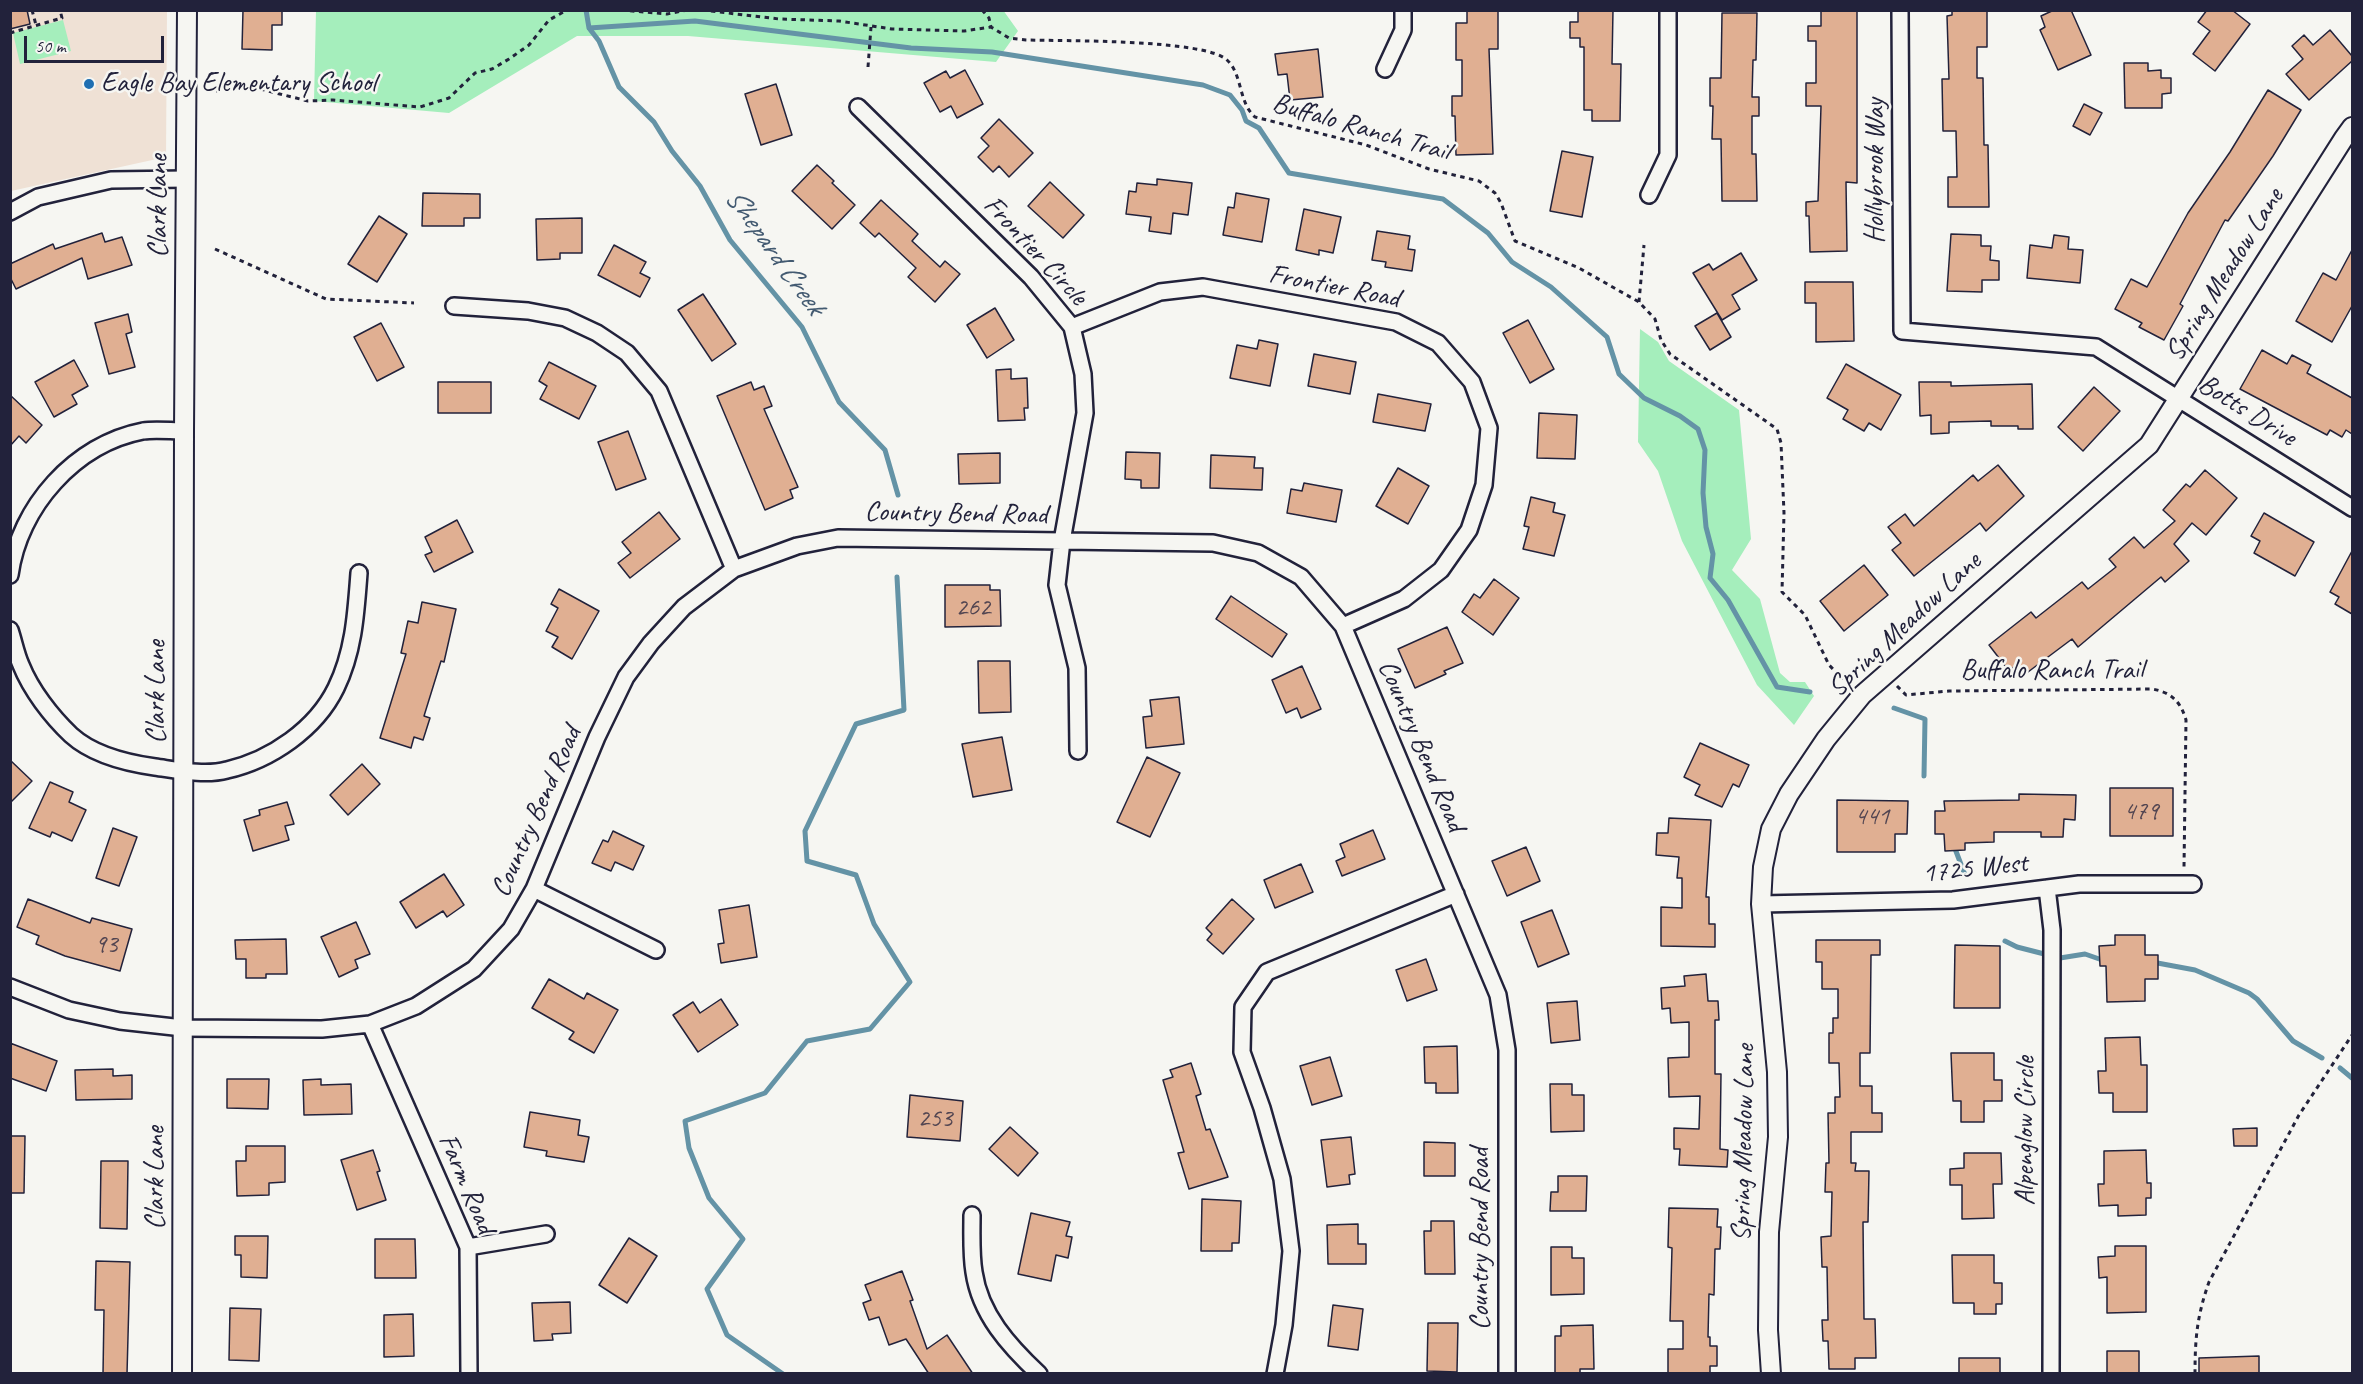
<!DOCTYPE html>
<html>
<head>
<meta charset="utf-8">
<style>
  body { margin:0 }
  #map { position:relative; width:2363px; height:1384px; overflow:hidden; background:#f6f6f2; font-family:Caveat,sans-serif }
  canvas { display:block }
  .frame { position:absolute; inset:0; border:12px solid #22223b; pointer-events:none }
  .scale { position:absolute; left:24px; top:36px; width:140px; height:27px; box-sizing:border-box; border:3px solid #22223b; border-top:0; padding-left:8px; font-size:18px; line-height:21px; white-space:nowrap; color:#22223b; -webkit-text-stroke:4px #f6f6f2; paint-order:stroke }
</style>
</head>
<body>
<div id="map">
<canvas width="2363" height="1384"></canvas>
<div class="frame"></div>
<div class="scale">50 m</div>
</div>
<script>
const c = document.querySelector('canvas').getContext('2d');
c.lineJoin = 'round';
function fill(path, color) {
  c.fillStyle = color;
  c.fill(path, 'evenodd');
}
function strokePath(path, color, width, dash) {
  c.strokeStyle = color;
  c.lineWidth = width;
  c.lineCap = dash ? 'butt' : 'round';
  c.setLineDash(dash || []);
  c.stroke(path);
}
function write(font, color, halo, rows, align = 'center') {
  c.font = font + ' Caveat,sans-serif';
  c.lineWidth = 5;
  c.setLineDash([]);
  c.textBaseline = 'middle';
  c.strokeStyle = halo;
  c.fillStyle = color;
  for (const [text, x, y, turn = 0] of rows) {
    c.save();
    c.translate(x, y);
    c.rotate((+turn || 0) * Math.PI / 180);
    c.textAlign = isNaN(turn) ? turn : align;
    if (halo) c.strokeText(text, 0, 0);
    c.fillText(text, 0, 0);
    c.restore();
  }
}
fill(new Path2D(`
  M11,11H167L166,157L11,191Z`), '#efe1d5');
fill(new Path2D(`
  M1003,10L1018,31L996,62L688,36H577L449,113L314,101L316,11Z
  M63,20L71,51L20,64L13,33Z
  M1640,329L1658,342L1669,361L1739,410L1751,539L1732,570L1760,599L1780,673L1790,682H1805L1814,696L1794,725L1757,685L1682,541L1658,471L1638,442Z`), '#a5eebc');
strokePath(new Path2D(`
  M586,10L589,28L599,41L619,87L654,122L672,151L700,186L730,240L802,327L839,402L885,450L898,495
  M589,28L695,21L911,48L992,52L1203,85L1230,95L1242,110L1246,121L1259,128L1289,173L1443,199L1488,233L1512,262L1551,287L1607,337L1619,374L1644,398L1680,416L1698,429L1705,450L1703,493L1706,527L1713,554L1710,578L1728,600L1777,687L1810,692
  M1894,708L1925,719L1924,776
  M1954,846L1965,875
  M2005,941L2017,947L2060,958L2085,954L2105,961
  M2152,962L2195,970L2249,993L2257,999L2293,1041L2322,1058
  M2340,1068L2352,1078
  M783,1374L727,1335L707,1289L743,1239L709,1198L689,1148L685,1121L765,1093L807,1041L870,1029L910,982L874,924L856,875L807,861L805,831L856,724L904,710L897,577`), '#6493a6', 5);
const building = new Path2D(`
  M10,10H27L30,24L10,29Z
  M243,10H282V25H272V50L242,49Z
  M1467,10H1498V49H1489L1493,154L1456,155L1455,116H1452V96H1462V60H1456V23H1467Z
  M1578,10H1613L1612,64H1621L1620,121H1592V110H1584V47H1580V38H1570V22H1578Z
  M1821,10H1857V183L1846,182L1847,251L1810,252L1809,216H1806V202L1818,201L1821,106H1806V83H1816V41H1808V26H1821Z
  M1952,10H1987V47H1977V78H1983L1984,145H1988L1989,207H1948V177H1957L1956,131H1943L1942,79H1949L1947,16L1952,15Z
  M2054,10H2071L2091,55L2058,70L2040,30L2045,27L2041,16Z
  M2207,10H2232L2250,24L2215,71L2193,54L2210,31L2198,22Z
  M1722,13H1757L1756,60H1753L1752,97H1759V116H1752V154H1756L1757,201H1722L1721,139H1712L1713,106H1710V78H1721Z
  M2330,30L2352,56V61L2309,100L2286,74L2303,59L2292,46L2304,35L2313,45Z
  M1318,49L1323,97L1290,100L1287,74L1278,75L1275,54Z
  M2124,63H2148V71L2161,70V78H2171V93L2162,94V108H2125Z
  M965,70L983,104L957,118L951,106L940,112L924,83L946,71L950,78Z
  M776,84L792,135L761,145L745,94Z
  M2268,90L2301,110L2273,156L2228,221L2225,220L2180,304L2183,306L2164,340L2139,327L2142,323L2115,309L2131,279L2147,287L2188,213L2230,152Z
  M2084,104L2102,113L2090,135L2073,126Z
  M999,119L1033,153L1009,177L999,166L993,172L978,157L989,146L981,138Z
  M1562,151L1593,157L1582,217L1550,211Z
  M817,165L834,181L832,183L855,205L832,229L792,191Z
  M1157,179L1192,183L1188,215L1173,213L1171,234L1149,231L1151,217L1126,214L1129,191L1136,192L1137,183L1157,185Z
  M1050,182L1084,215L1063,238L1028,206Z
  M423,193L480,194V218H464V226H422Z
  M1236,193L1269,199L1262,242L1223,235L1228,207L1234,208Z
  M881,200L918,234L912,241L940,267L945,261L960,274L935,302L908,277L916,268L879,233L875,237L860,223Z
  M1304,209L1341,217L1333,253L1319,250V255L1296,250Z
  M379,216L407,234L377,282L348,264Z
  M582,218V253H560V259L537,260L536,219Z
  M1377,231L1410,236L1408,249L1415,250L1412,271L1385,267L1386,262L1372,260Z
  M102,233L105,242L122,237L132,265L88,279L82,258L16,289L10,277V264L53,244L55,249Z
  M1951,234L1981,235V246H1991L1990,260L1999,261V280H1982V292L1947,291Z
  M2054,235L2069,237L2068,249L2083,250L2080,283L2027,278L2030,245L2052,248Z
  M614,245L646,262L640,273L650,278L640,297L598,275Z
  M2352,250V306L2332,342L2296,321L2323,273L2336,280Z
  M1741,253L1757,280L1732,295L1740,309L1722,320L1693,273L1709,264L1713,270Z
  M1805,282H1853L1854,341L1816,342V303H1805Z
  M703,294L736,344L712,361L678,310Z
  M995,308L1014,340L987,358L967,325Z
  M1717,313L1731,337L1710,350L1695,326Z
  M128,314L132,332L126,334L135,367L109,374L95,323Z
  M1528,320L1554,369L1530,383L1503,333Z
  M381,323L404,367L377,381L354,337Z
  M1259,340L1278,344L1270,386L1230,378L1237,345L1257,349Z
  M2262,350L2287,364L2292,355L2311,365L2307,373L2352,398V434L2346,430L2342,437L2330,430L2327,435L2240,389Z
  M1314,354L1356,362L1350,394L1308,386Z
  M74,360L88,386L72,395L77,404L54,417L35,382Z
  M549,362L596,386L579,419L540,399L547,386L539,381Z
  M1846,364L1901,395L1881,430L1869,423L1864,431L1843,419L1848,410L1827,398Z
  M1011,369V379L1027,378L1028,408H1024L1025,420L998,421L996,370Z
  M438,382H491V413H438Z
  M751,382L754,390L764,386L772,406L764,409L798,487L790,490L793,498L765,510L717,396Z
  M1919,382H1951V386L2032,384L2033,429H2018V426H1991V421L1949,422V433L1931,434V415L1920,416Z
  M2094,387L2120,411L2083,451L2058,427Z
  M1378,394L1431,404L1425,431L1373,422Z
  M10,395L42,425L26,443L19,436L10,446Z
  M1539,413L1577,415L1575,459L1537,458Z
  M628,431L646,479L616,490L598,442Z
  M1126,452L1160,453L1159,488H1141V480L1125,479Z
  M1000,453V483L959,484L958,454Z
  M1211,455L1255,457L1254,468H1263L1262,490L1210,488Z
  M1998,465L2024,496L1986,531L1980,523L1914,576L1892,550L1901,543L1888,527L1905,514L1914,526L1973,475L1978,481Z
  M1398,468L1429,486L1408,524L1376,506Z
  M2205,470L2237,498L2206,535L2192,523L2174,544L2189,561L2165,582L2161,577L2078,647L2072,639L2024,675L2016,665L2009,671L1989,645L2031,612L2036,618L2082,582L2088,589L2116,567L2109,559L2134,537L2144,548L2175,521L2163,510L2186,484L2190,487Z
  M1304,483L1342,490L1336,522L1287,513L1291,489L1302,491Z
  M1531,497L1555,503L1553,512L1565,515L1554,556L1523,549L1529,527L1524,526Z
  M659,512L680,539L630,578L618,563L631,553L622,542Z
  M2264,513L2314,542L2295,576L2254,553L2260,541L2251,536Z
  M457,520L473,552L434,572L425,555L432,552L425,537Z
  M2352,551V614L2335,604L2339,597L2330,592Z
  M1864,565L1888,595L1844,631L1820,601Z
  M1494,579L1519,598L1493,635L1462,612L1474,594L1480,598Z
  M945,585H990V590H1000L1001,626L945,627Z
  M559,589L599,611L572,659L552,647L558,637L546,631L558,608L551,604Z
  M1231,596L1287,634L1272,657L1216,619Z
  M422,602L456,609L444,662L441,661L424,716L430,718L423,740L414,737L411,748L380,738L406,654L401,653L408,621L418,623Z
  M1447,627L1463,663L1444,671L1446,674L1415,688L1398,649Z
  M978,661H1010L1011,712L979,713Z
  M1302,666L1321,709L1301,718L1297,708L1286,713L1272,680Z
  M1179,697L1184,744L1146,748L1143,717L1152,716L1150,700Z
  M1002,737L1012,790L973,797L962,744Z
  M1700,743L1749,765L1739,787L1733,784L1722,807L1695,795L1700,785L1684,777Z
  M1147,757L1180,773L1150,837L1117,822Z
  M10,760L32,781L10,803Z
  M362,764L380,784L348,815L330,795Z
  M50,782L73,792L69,802L86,810L72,841L52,832L50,837L29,828Z
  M2110,788H2173V836H2110Z
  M2019,794L2076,795L2075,820L2064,819L2063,837H2041V832H1994V842L1965,843V850L1945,851L1944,834H1935V811H1945L1944,801L2019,800Z
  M1837,800L1908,801L1907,834H1895V852H1837Z
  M287,802L294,824L285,826L289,840L253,851L244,820L260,815L259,810Z
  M1669,818L1711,820L1706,897H1709V924H1715V947L1661,946V907L1682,908V878H1677L1679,857L1656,855L1657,833H1668Z
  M113,828L137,837L119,886L96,878Z
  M1373,830L1385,859L1342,876L1336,861L1345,857L1340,844Z
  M613,831L644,846L633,870L615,862L611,871L592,863L603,840L608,842Z
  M1526,847L1540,881L1507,896L1492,861Z
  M1301,864L1313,892L1275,908L1264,880Z
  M444,874L464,905L447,917L443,911L416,928L400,902Z
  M28,899L90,923L92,918L132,929L120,971L65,956L36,944L39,936L17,927Z
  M1232,899L1254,919L1223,954L1207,940L1212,934L1206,928Z
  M749,905L757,957L721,963L718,944L724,943L719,910Z
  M1552,910L1569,954L1538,967L1521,922Z
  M356,922L370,954L355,960L358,968L339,977L321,937Z
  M2115,935H2145V955H2158V979H2145V1001L2107,1002L2106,966H2100L2099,946L2115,945Z
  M286,939L287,974H266V978H246V959H236L235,940Z
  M1816,940H1880V955H1871L1870,1053H1860V1086H1872V1113H1882V1132H1851V1163H1856L1855,1171H1869L1868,1222H1863L1864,1319H1875L1876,1358H1855V1369H1829L1828,1341H1823L1822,1320H1828L1827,1267H1822L1821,1237L1831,1236L1832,1192H1825L1826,1163H1829L1828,1113H1835V1097H1840L1839,1063H1829V1033H1833V1018H1838V989H1822V962H1816Z
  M1955,945L2000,946V1008H1954Z
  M1426,959L1437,990L1407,1001L1396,970Z
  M1706,974L1708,1001H1718L1719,1020H1715V1074H1721L1720,1149L1728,1150L1727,1167L1679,1165L1680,1149H1674V1128L1699,1129L1700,1096L1669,1097L1668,1058L1689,1057V1022L1671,1023L1670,1008L1662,1009L1661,988L1685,986L1684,976Z
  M549,979L584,999L587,993L618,1010L594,1053L569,1039L574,1032L532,1008Z
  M721,999L738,1025L698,1052L673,1015L693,1002L700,1013Z
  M1577,1001L1580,1040L1551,1043L1547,1003Z
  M2140,1037L2141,1065H2147V1112H2113V1093H2099L2098,1071H2106L2105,1038Z
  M10,1043L57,1061L46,1091L10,1078Z
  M1457,1046L1458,1093H1436V1083H1425L1424,1047Z
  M1951,1053H1994V1080H2002V1101H1984V1122H1961V1101H1953Z
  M1330,1057L1342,1096L1312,1105L1300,1066Z
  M1191,1063L1201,1094L1196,1096L1206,1130L1210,1129L1228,1177L1189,1189L1178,1153L1184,1152L1163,1080L1173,1077L1170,1070Z
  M113,1069V1076L132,1075V1099L76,1100L75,1070Z
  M227,1079H269L268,1109L227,1108Z
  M321,1079V1085L351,1084L352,1114L304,1115L303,1080Z
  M1550,1084H1572V1095H1584V1131L1551,1132Z
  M910,1095L963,1101L960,1141L907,1137Z
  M530,1112L580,1120L578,1135L589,1137L584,1162L546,1156L547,1151L524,1147Z
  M1010,1127L1038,1153L1018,1176L989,1149Z
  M2257,1128V1146H2234L2233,1129Z
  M10,1136H25L24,1193H10Z
  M1351,1137L1355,1174L1349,1175L1350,1184L1327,1187L1321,1140Z
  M1424,1142L1455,1143V1176H1424Z
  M246,1146H285V1182L269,1183V1195L237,1196L236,1161H246Z
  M373,1150L380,1171L377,1172L386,1200L357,1210L341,1160Z
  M2146,1150L2147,1183H2151V1198H2146V1215L2118,1216V1205L2099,1206L2098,1184H2104V1151Z
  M1964,1153H2001L2002,1184H1993L1994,1218L1962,1219V1185H1950V1169L1964,1168Z
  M101,1161H128L127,1229L100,1228Z
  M1558,1176H1587L1586,1211H1550L1551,1192H1558Z
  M1202,1199L1241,1201L1239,1243H1232V1251H1201Z
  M1669,1208L1718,1209L1717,1227H1721L1720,1249H1715L1714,1295L1709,1294L1708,1337H1710V1346H1717V1366H1710V1374H1668V1349H1683V1321H1670L1672,1248L1668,1247Z
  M1031,1213L1070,1222L1066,1236L1072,1237L1068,1258L1056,1255L1051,1281L1018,1274Z
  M1431,1221H1454L1455,1274H1425L1424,1231H1431Z
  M1358,1224V1244H1366V1264H1328L1327,1225Z
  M235,1236H268L267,1278L241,1277V1255H235Z
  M629,1238L657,1256L627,1303L599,1285Z
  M375,1239H415L416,1278H375Z
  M2115,1246H2146V1312L2107,1313V1277L2099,1278L2098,1257L2115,1256Z
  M1551,1247H1572V1258H1584V1294L1551,1295Z
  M1952,1255H1994V1283H2002V1304H1996V1314H1974V1303H1953Z
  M96,1261L130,1262L127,1374H103L104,1310H95Z
  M902,1271L913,1300L910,1301L927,1349L947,1335L973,1374H929L906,1339L889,1345L879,1317L869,1320L863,1303L871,1300L865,1285Z
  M570,1302L571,1333L552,1334L553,1340L534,1341L532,1303Z
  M1333,1305L1363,1309L1358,1350L1328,1346Z
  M230,1308L261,1309L259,1361L229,1360Z
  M413,1314L414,1356L384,1357V1315Z
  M1428,1323H1458L1457,1372L1427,1371Z
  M1593,1325L1594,1369H1580V1374H1555V1336H1561V1326Z
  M2107,1351H2139V1374H2107Z
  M2259,1356V1374H2199V1358Z
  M1959,1358H2000V1374H1959Z`);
fill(building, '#e0af92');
strokePath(building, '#22223b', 1.5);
const minor = new Path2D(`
  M1900,10L1902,331L2096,347L2352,508
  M1385,69L1403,30V10
  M858,107L1031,277L1072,327L1083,374L1085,413L1062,541L1057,585L1077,668L1078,751
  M1649,195L1668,155V10
  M10,212L38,197L111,180L186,179
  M454,306L528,311L565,318L597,333L627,353L659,391L734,569
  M1072,327L1160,292L1203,287L1396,322L1438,343L1472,382L1489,428L1484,485L1469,530L1441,570L1404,599L1343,626
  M10,575C19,507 75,444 143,431C155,429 171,431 184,431
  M10,630C14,642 16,654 21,665C31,690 51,716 71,735C93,755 126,763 155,767C177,770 205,776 227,770C271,760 316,729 336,688C354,651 356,613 359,573
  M2047,888L2052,930L2051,1374
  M534,889L656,950
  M1761,904L1953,900L2079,884H2193
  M10,987L69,1010L120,1021L183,1028L322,1029L370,1024L416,1006L474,969L511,929L534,889L597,737L626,677L651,643L684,607L734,569L797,546L838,538L1213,543L1258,553L1301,577L1343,626L1498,995L1507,1050V1374
  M370,1024L468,1247L469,1374
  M972,1215C972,1234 971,1254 974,1272C980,1314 1009,1346 1039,1374
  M468,1247L546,1234
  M1275,1374L1284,1325L1291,1251L1282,1179L1262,1108L1242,1052L1243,1007L1267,972L1456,894`);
const tertiary = new Path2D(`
  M182,1374L184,431L187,10
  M1771,1374L1768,1330L1769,1232L1778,1137L1777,1072L1761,904L1763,867L1771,829L1789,794L1826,739L1862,695L2149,445L2344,138L2352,127`);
strokePath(minor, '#22223b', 20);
strokePath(tertiary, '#22223b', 22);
strokePath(new Path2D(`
  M32,10L36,25
  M621,10L667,14L687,10
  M702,10L779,19L839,21L892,29L964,31L991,27
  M982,10L989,18L991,27L1009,38L1026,40C1061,41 1205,39 1227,60C1243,75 1238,102 1255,117L1366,145L1429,169L1479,181L1495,193L1501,203L1515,241L1579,268L1639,302L1655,319L1661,340L1670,354L1777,429L1781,443L1784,513L1782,592L1805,615L1829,665L1843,679
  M10,33L62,18L60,10
  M868,67L871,27
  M216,91L248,86L308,101L333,100L420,107L449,98L475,73L492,69L509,59L529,45L549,20L567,10
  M215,249L326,299L414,303
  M1639,302L1644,245
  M1897,686L1906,695L1949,691L2152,689C2171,692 2181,702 2186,720L2184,867
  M2195,1374C2195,1338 2197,1316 2209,1282L2299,1115L2352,1035`), '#22223b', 3, [4.5, 4.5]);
strokePath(minor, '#f6f6f2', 15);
strokePath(tertiary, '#f6f6f2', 18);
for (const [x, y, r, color] of [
  [89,84,6,"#1f6fb2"]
]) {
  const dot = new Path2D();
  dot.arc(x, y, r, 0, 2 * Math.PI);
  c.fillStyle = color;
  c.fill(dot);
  strokePath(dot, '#f6f6f2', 2);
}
write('26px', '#524551', null, [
  ["262",973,608],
  ["479",2141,812],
  ["441",1872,817],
  ["93",106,945],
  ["253",935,1119]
]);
write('28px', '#22223b', '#f6f6f2', [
  ["Eagle Bay Elementary School",101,84]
], 'left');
write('28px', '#22223b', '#f6f6f2', [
  ["Buffalo Ranch Trail",1361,128,16],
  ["Hollybrook Way",1876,171,-90],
  ["Clark Lane",159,206,-90],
  ["Frontier Circle",1035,251,47],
  ["Spring Meadow Lane",2225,275,-58],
  ["Frontier Road",1334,287,11],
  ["Botts Drive",2247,411,32],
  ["Country Bend Road",956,514,1],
  ["Spring Meadow Lane",1905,625,-43],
  ["Buffalo Ranch Trail",2052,671],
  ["Clark Lane",157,692,-90],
  ["Country Bend Road",1421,746,67],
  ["Country Bend Road",537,812,-66],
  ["1725 West",1975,869,-6],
  ["Alpenglow Circle",2026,1131,-90],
  ["Spring Meadow Lane",1744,1143,-89],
  ["Clark Lane",156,1178,-90],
  ["Farm Road",466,1184,67],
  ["Country Bend Road",1481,1239,-90]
]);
write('italic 30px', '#435a71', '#f6f6f2', [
  ["Shepard Creek",774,252,54]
]);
</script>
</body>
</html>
